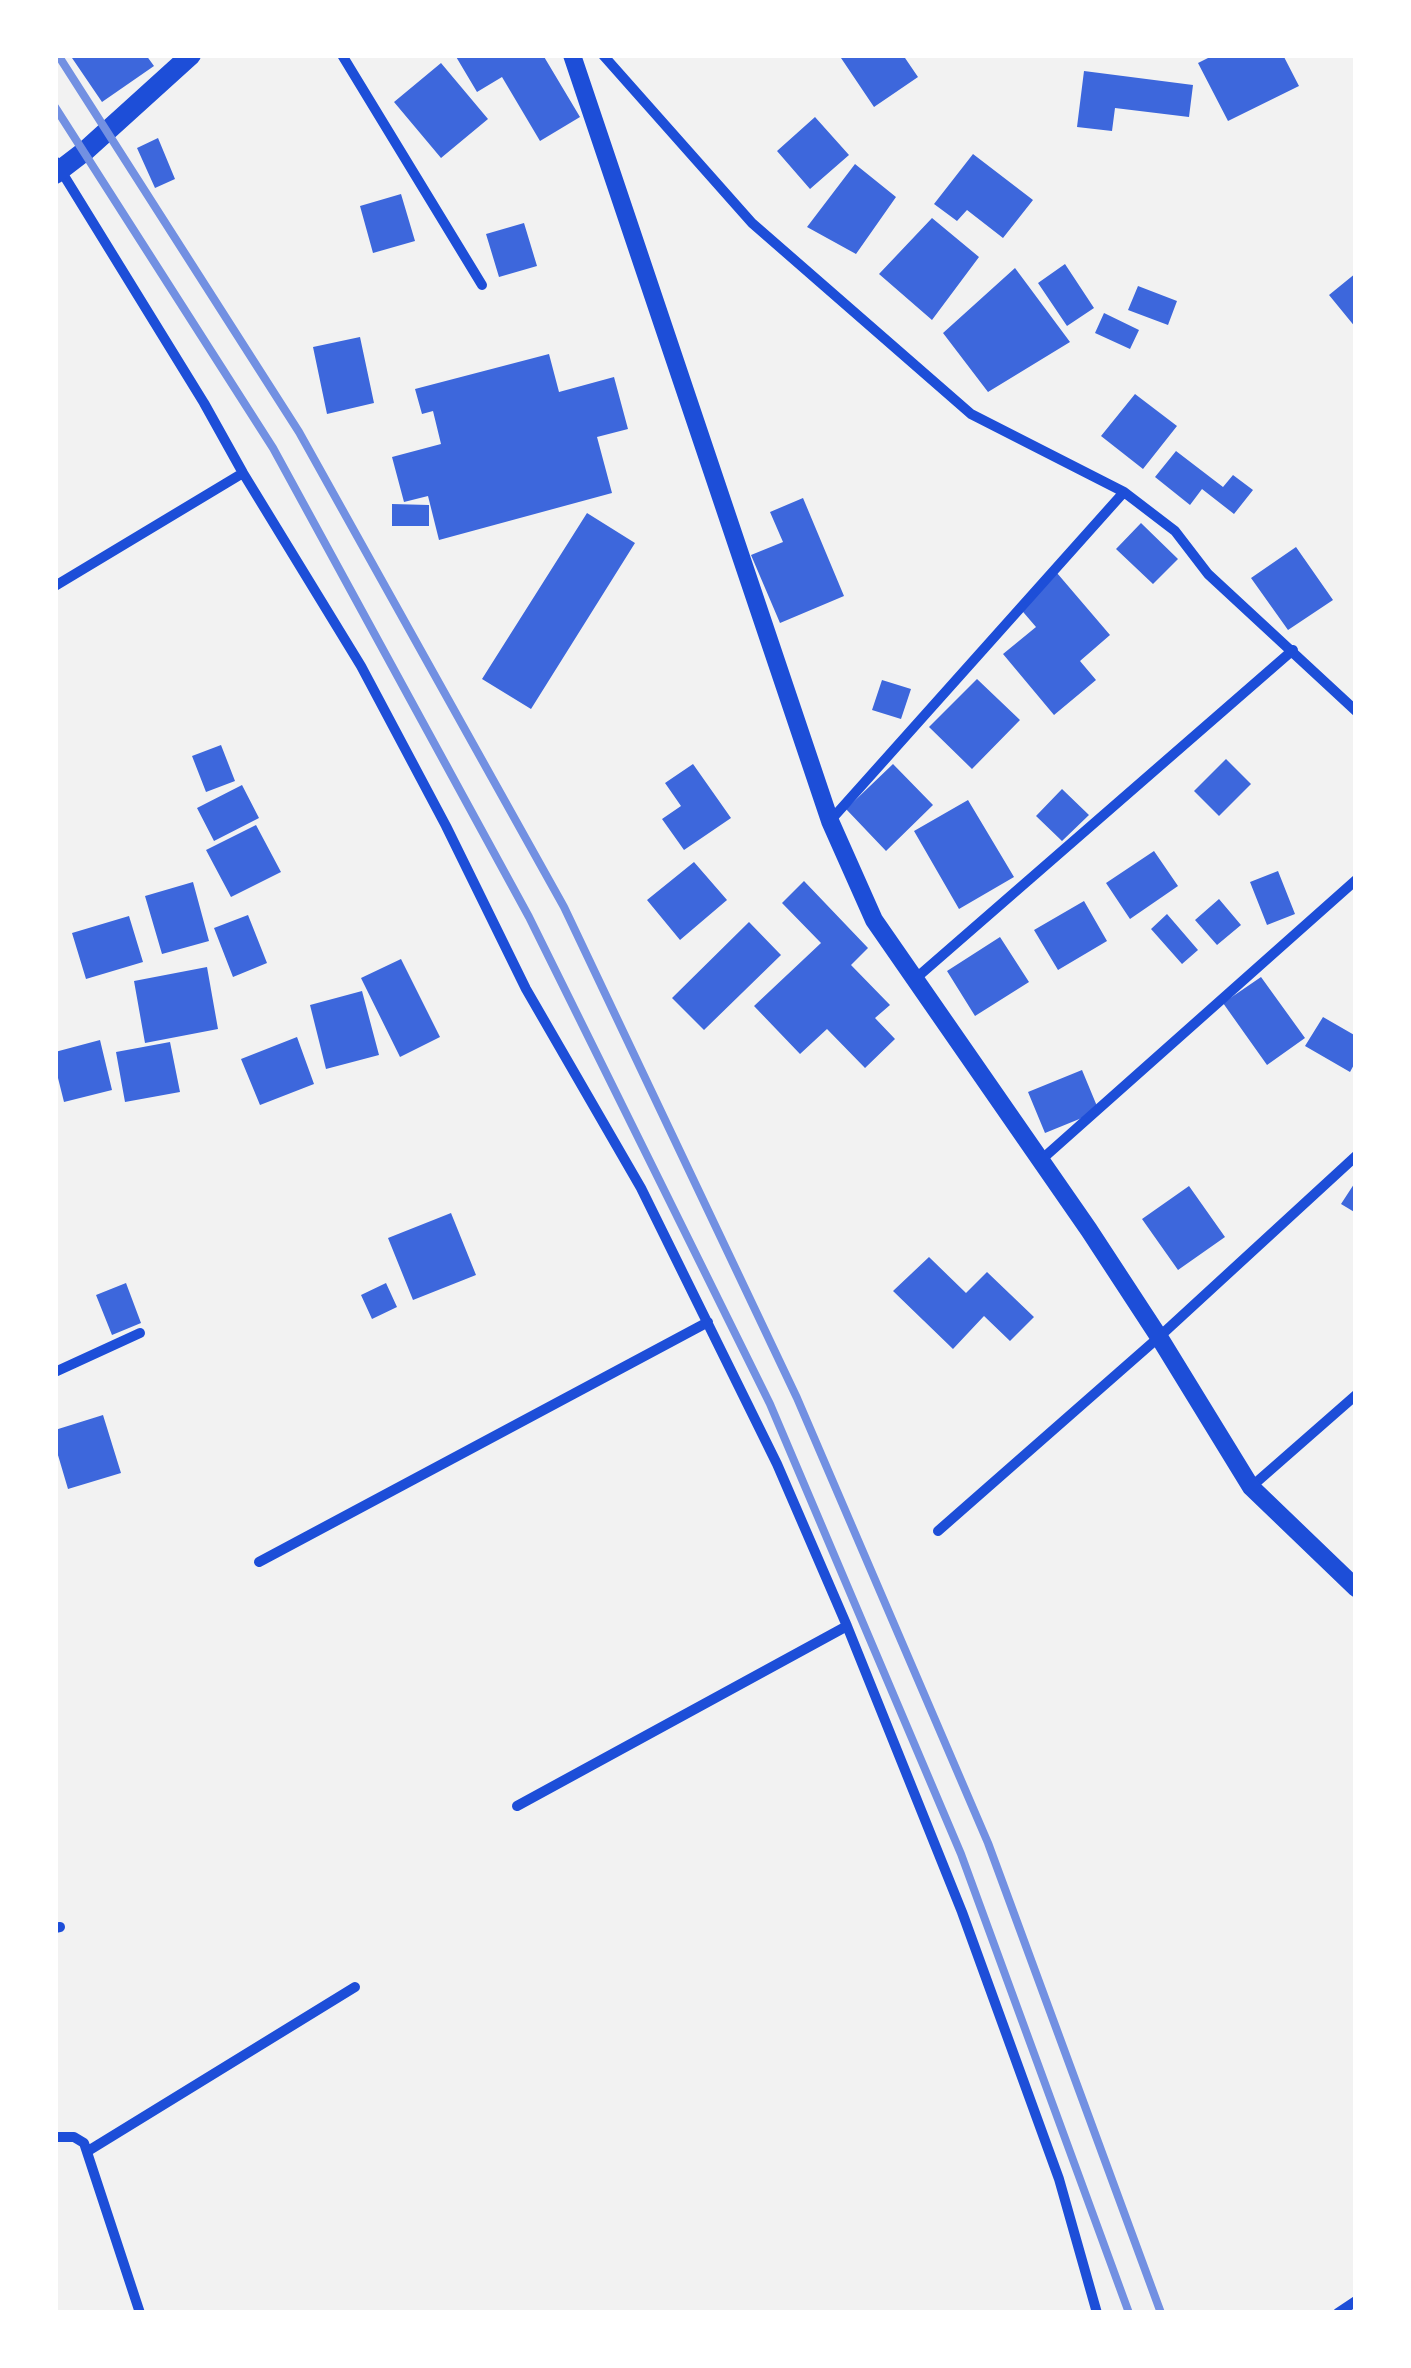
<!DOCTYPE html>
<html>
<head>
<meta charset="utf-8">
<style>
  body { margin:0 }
  #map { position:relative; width:1411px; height:2368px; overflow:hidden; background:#f2f2f2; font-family:Mulish,sans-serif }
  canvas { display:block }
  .frame { position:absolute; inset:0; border:58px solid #fff; pointer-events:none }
</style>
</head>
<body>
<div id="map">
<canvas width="1411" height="2368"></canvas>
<div class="frame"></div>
</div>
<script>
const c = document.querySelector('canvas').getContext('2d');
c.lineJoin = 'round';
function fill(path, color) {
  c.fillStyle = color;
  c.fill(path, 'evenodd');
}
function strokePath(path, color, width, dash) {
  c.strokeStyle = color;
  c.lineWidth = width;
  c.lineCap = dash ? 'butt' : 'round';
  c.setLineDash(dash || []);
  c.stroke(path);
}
fill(new Path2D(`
  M70,55H146L154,66L102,102Z
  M455,55H543L580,117L540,141L502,77L477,92Z
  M839,55H903L918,77L874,107Z
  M1214,55H1283L1299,86L1228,121L1198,63Z
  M441,63L488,119L441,158L394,102Z
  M1084,71L1193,85L1189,117L1115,108L1112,131L1077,127Z
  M815,117L849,155L810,189L777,151Z
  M158,138L175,179L155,188L137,148Z
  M973,154L1033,200L1003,238L967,210L957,221L934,204Z
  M855,164L896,197L856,254L807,227Z
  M401,194L415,241L373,253L360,206Z
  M932,218L979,257L932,320L879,274Z
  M524,223L537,266L499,277L486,234Z
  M1065,264L1094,308L1067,326L1038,283Z
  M1015,268L1070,342L988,392L943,333Z
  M1356,273V328L1329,295Z
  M1138,286L1177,301L1168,325L1128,310Z
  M1104,313L1139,330L1130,349L1095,333Z
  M360,337L374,403L327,414L313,347Z
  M549,354L559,392L614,377L628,429L597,437L612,493L439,540L428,496L404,502L392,457L441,444L433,411L422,414L415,389Z
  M1135,394L1177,426L1143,469L1101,436Z
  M1176,451L1223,487L1233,475L1253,490L1234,514L1202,489L1190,505L1155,477Z
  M803,498L844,596L780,623L751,555L783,542L770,512Z
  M392,504L429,505V526H392Z
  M587,513L635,543L531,709L482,679Z
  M1141,523L1178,559L1153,584L1116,549Z
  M1296,547L1333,600L1288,630L1251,578Z
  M1057,573L1110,635L1080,661L1096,680L1054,715L1003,654L1036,627L1018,606Z
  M977,679L1020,720L972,769L929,727Z
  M882,680L911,689L901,719L872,710Z
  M221,745L235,781L206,792L192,756Z
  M1226,759L1251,784L1219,816L1194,791Z
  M693,764L731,818L684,850L662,819L681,806L665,783Z
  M893,764L933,805L886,851L846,809Z
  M242,785L259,818L214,841L197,808Z
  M1062,789L1089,815L1062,841L1036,816Z
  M968,800L1014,877L959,909L914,831Z
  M256,825L281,872L231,897L206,850Z
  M1154,851L1178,886L1130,919L1106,883Z
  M694,862L727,900L680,940L647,900Z
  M1278,871L1295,914L1267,925L1250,882Z
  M804,881L868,948L851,965L890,1005L875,1018L895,1039L865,1068L827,1029L800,1054L754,1006L821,943L782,903Z
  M193,882L209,941L162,954L145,896Z
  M1219,899L1241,925L1217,945L1195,920Z
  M1084,901L1107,941L1058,970L1034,930Z
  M1167,914L1198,950L1182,964L1151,929Z
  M248,915L267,963L233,977L214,928Z
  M129,916L143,962L86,979L72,933Z
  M749,922L781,955L704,1030L672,998Z
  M1000,937L1029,982L975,1016L947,971Z
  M401,959L440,1037L400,1057L361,978Z
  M207,967L218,1029L145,1043L134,981Z
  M1261,977L1305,1038L1267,1065L1223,1003Z
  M362,991L379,1055L326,1069L310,1005Z
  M1323,1017L1356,1036V1061L1350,1072L1305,1046Z
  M297,1037L314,1084L260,1105L241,1059Z
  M100,1040L112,1090L64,1102L55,1066V1052Z
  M170,1042L180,1092L125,1102L116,1052Z
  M1082,1070L1099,1111L1045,1133L1028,1092Z
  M1356,1181V1213L1341,1204Z
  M1189,1186L1225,1237L1178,1270L1142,1219Z
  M451,1213L476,1275L413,1300L388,1238Z
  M929,1257L966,1293L987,1272L1034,1317L1010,1341L984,1316L953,1349L893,1291Z
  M126,1283L141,1323L112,1335L96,1295Z
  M386,1283L397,1307L372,1319L361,1295Z
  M103,1415L121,1473L68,1489L55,1445V1430Z`), '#3d67dc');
strokePath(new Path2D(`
  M342,55L482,285
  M603,55L752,223L971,414L1124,492L1175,531L1208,574L1356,711
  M55,161L204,403L243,473L361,666L446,826L526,989L641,1188L777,1464L847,1626L962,1912L1059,2179L1097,2313
  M55,586L243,473
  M830,821L1124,492
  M915,979L1293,650
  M1041,1160L1356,880
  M55,1372L140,1333
  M1251,1487L1356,1395
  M938,1531L1159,1337L1356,1156
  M259,1562L708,1322
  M517,1806L847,1626
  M55,1928L60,1927
  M55,2137H74L84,2143L140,2313
  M88,2151L355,1987
  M1338,2313L1356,2301`), '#1d4ed8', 10);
strokePath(new Path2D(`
  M572,55L830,821L874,920L1089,1230L1159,1337L1251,1487L1356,1588`), '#1d4ed8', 18);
strokePath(new Path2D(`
  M55,174L85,151L191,55`), '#1d4ed8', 20);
strokePath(new Path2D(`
  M58,55L299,432L564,907L797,1398L988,1843L1161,2313
  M55,107L273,448L529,917L770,1404L961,1854L1129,2313`), '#7290e2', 8);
</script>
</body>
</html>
